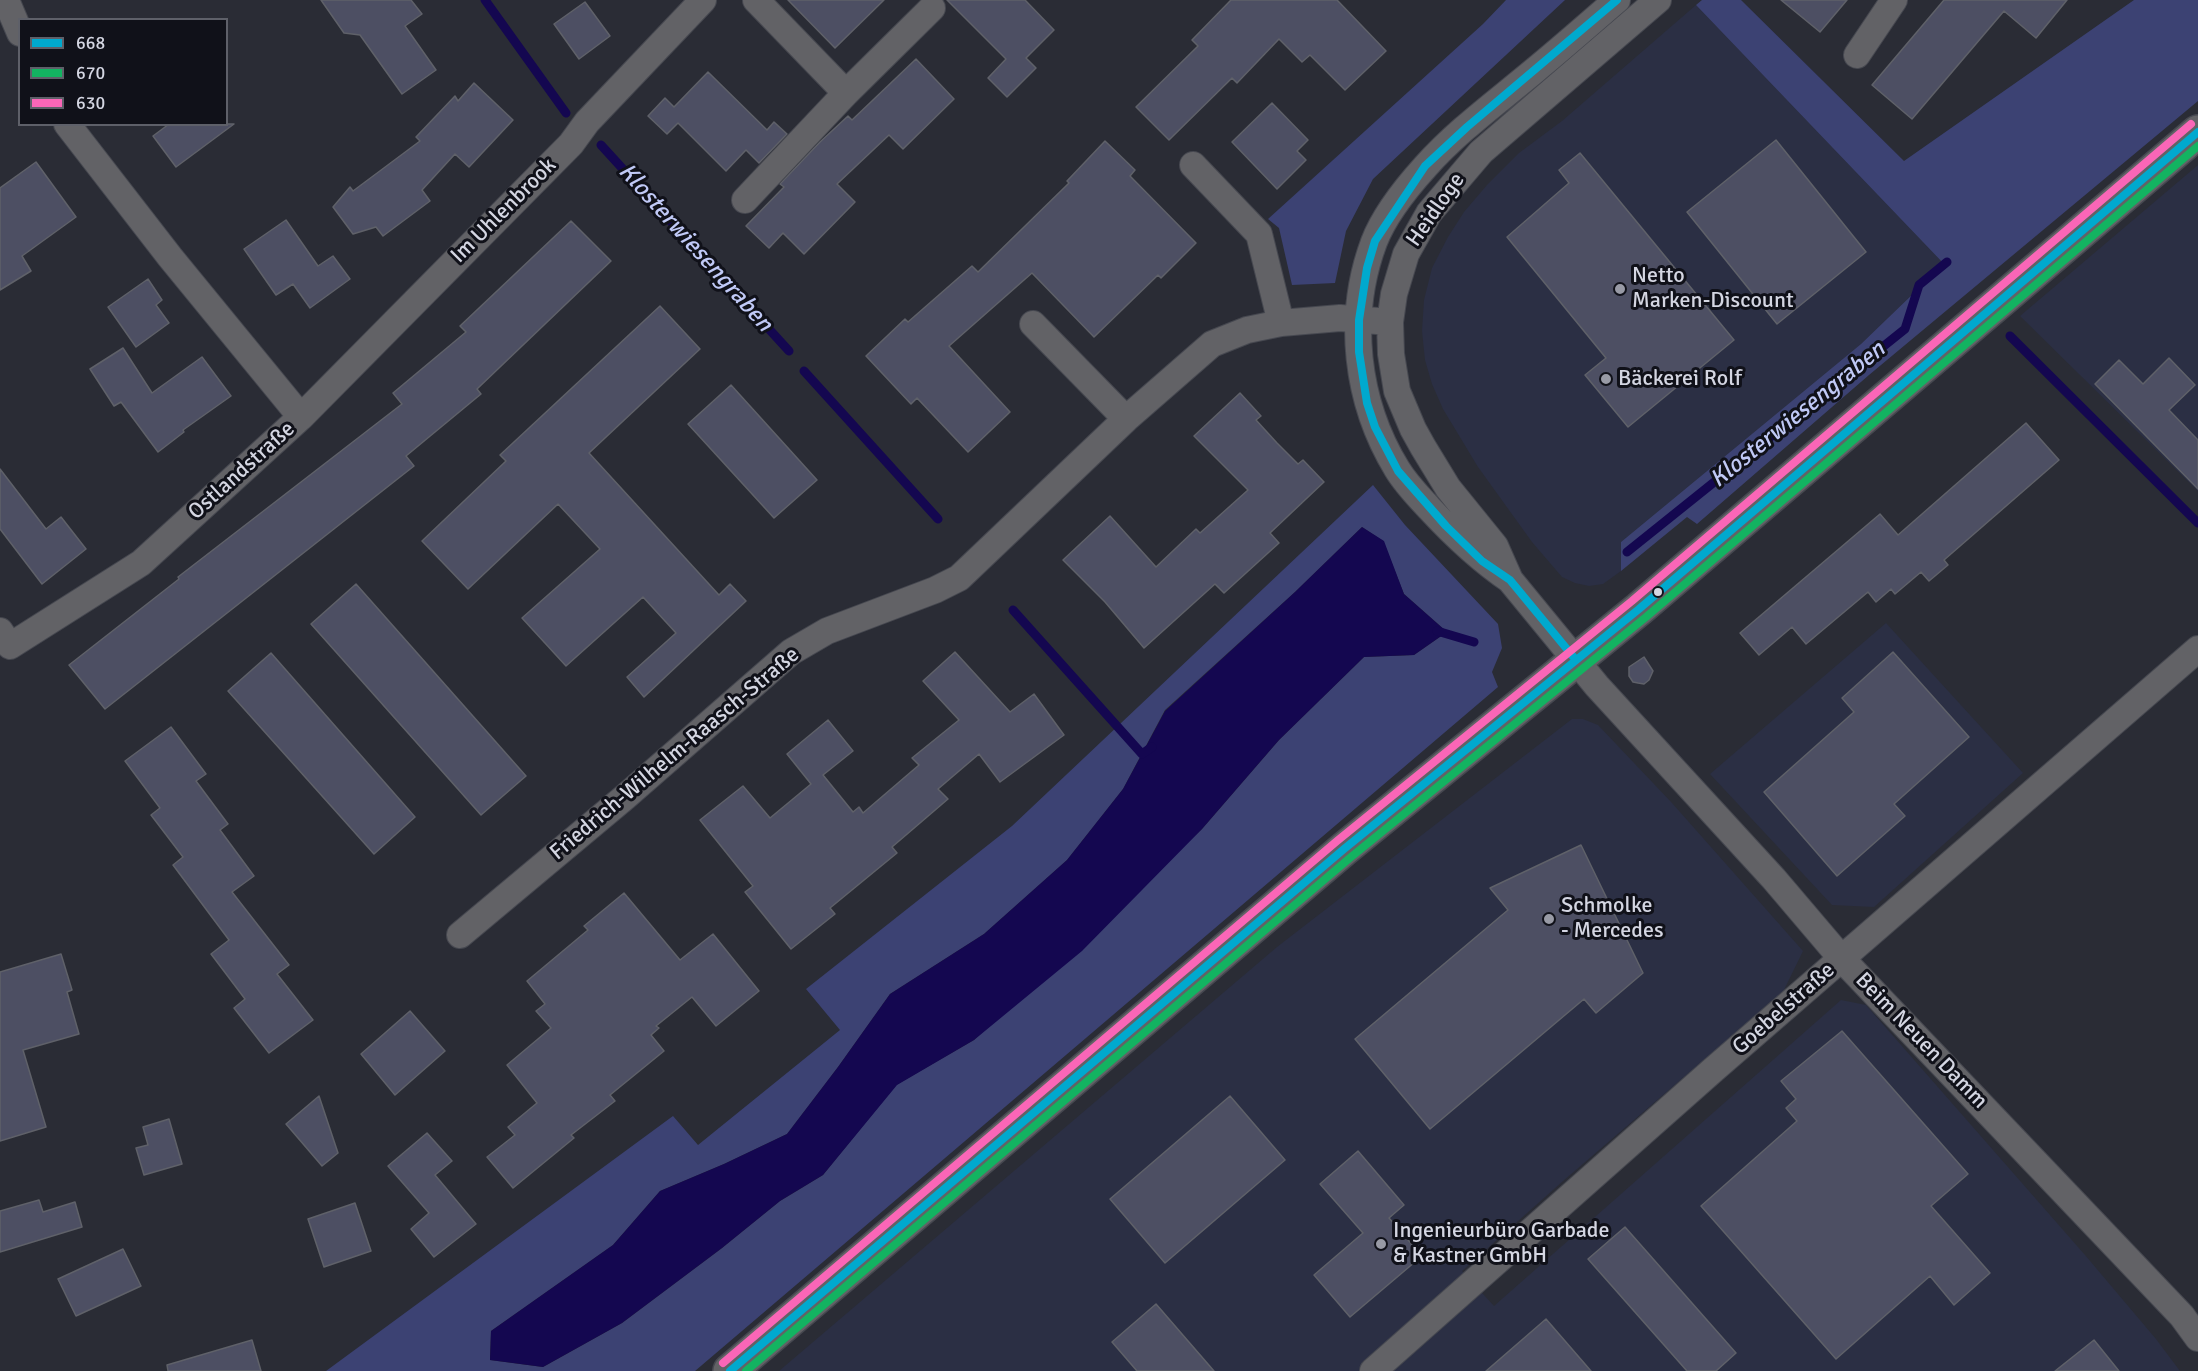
<!DOCTYPE html>
<html>
<head>
<meta charset="utf-8">
<style>
  body { margin:0 }
  #map { position:relative; width:2198px; height:1371px; overflow:hidden; background:#2a2c35; font-family:Signika,sans-serif }
  canvas { display:block }
  .legend { position:absolute; left:18px; top:18px; width:210px; height:108px; box-sizing:border-box; background:#101119; border:2px solid #5e6069; margin:0; padding:8px 10px; list-style:none; font-size:18px; color:#d4d6e2 }
  .legend li { display:flex; align-items:center; gap:12px; height:30px }
  .legend b { width:30px; border:2px solid #5e6069 }
</style>
</head>
<body>
<div id="map">
<canvas width="2198" height="1371"></canvas>
<ul class="legend">
<li><b style="height:8px;background:#00a9ce"></b>668</li>
<li><b style="height:8px;background:#13b361"></b>670</li>
<li><b style="height:8px;background:#fa66b7"></b>630</li>
</ul>
</div>
<script>
const c = document.querySelector('canvas').getContext('2d');
c.lineJoin = 'round';
function fill(path, color) {
  c.fillStyle = color;
  c.fill(path, 'evenodd');
}
function strokePath(path, color, width, dash) {
  c.strokeStyle = color;
  c.lineWidth = width;
  c.lineCap = dash ? 'butt' : 'round';
  c.setLineDash(dash || []);
  c.stroke(path);
}
function write(font, color, halo, rows, align = 'center') {
  c.font = font + ' Signika,sans-serif';
  c.lineWidth = 6;
  c.setLineDash([]);
  c.textBaseline = 'middle';
  c.strokeStyle = halo;
  c.fillStyle = color;
  for (const [text, x, y, turn = 0] of rows) {
    c.save();
    c.translate(x, y);
    c.rotate((+turn || 0) * Math.PI / 180);
    c.textAlign = isNaN(turn) ? turn : align;
    if (halo) c.strokeText(text, 0, 0);
    c.fillText(text, 0, 0);
    c.restore();
  }
}
fill(new Path2D(`
  M1696,5L1944,264L1861,344L1621,542V571L1603,584L1589,586L1575,583L1562,577L1532,542L1478,467L1443,409L1432,384L1425,360L1422,331L1424,300L1432,268L1448,237L1464,212L1487,185L1519,153L1562,121Z
  M2198,165V491L2020,316Z
  M1886,623L2023,773L1874,907L1832,905L1710,774Z
  M1572,719H1583L1598,725L1672,803L1803,951L1783,992L1563,1181L1462,1271L1494,1306L1841,1000L1866,1005L2085,1255L2156,1339L2180,1371H779L1277,947Z`), '#2b2f44');
fill(new Path2D(`
  M1506,0H1565L1373,179L1346,231L1335,283L1292,285L1279,228L1268,219L1483,24Z
  M1702,0H1741L1904,161L2134,0H2198V101L1869,375L1697,524L1687,517L1621,571V542L1861,344L1944,264L1696,5Z
  M1373,485L1405,525L1498,624L1502,648L1492,672L1498,687L695,1371H326L673,1116L698,1145L840,1030L806,989L1012,826ZM1362,527L1383,541L1404,594L1447,632L1414,655L1364,657L1279,740L1202,829L974,1040L896,1085L823,1175L780,1201L722,1248L622,1323L543,1367L490,1360L491,1331L613,1245L660,1191L724,1164L787,1134L838,1067L890,994L984,934L1067,860L1123,789L1165,710L1295,592Z`), '#3c4273');
fill(new Path2D(`
  M1362,527L1384,541L1404,594L1447,632L1414,655L1364,657L1279,740L1202,829L1082,951L974,1040L897,1085L823,1175L780,1201L722,1248L622,1323L543,1367L490,1360L491,1331L613,1245L660,1191L724,1164L787,1134L838,1067L890,994L984,934L1067,860L1123,789L1165,711L1295,592Z`), '#140750');
strokePath(new Path2D(`
  M485,0L566,113
  M601,145L789,351
  M2010,336L2198,523
  M804,371L938,519
  M1627,552L1905,329L1919,285L1947,262
  M1013,610L1142,754L1152,747
  M1437,631L1474,642`), '#140750', 9);
const building = new Path2D(`
  M321,0H411L422,14L405,26L436,70L402,94L360,35L344,33Z
  M788,0H884L835,48Z
  M947,0H1025L1054,30L1026,58L1036,68L1007,97L988,78L1006,59Z
  M1231,0H1337L1386,51L1345,90L1310,55L1302,62L1279,39L1237,83L1232,78L1169,140L1136,107L1198,46L1192,40Z
  M1781,0H1847L1820,32Z
  M1944,0H2067L2036,38L2004,11L1912,119L1872,85Z
  M585,2L610,36L579,59L554,24Z
  M916,59L954,99L903,149L889,135L837,184L855,202L804,254L783,233L769,248L746,226L784,187L780,184L820,142L848,116L852,120Z
  M708,72L767,130L774,122L787,134L759,163L746,150L726,171L678,123L667,134L648,116L665,98L674,107Z
  M474,83L513,120L469,167L455,154L422,190L430,201L383,236L376,227L353,234L333,207L350,187L353,191L420,141L416,137L455,96L458,101Z
  M1272,103L1308,140L1297,151L1306,160L1277,189L1232,142Z
  M169,124H234L176,167L153,136Z
  M1776,140L1866,252L1777,324L1687,212Z
  M1105,141L1135,170L1130,176L1196,243L1161,278L1158,275L1094,337L1032,273L949,346L1010,412L968,452L917,398L911,404L866,356L905,319L908,322L972,266L978,272L1069,183L1067,181Z
  M1580,153L1734,340L1628,427L1585,375L1606,358L1507,237L1569,183L1559,170Z
  M36,162L76,217L22,256L31,271L0,290V188Z
  M286,220L318,266L333,256L350,279L310,308L293,284L276,295L244,249Z
  M571,221L611,261L477,389L481,394L406,456L414,466L105,709L69,665L179,579L178,577L402,404L393,393L466,332L460,326Z
  M148,279L162,300L156,305L169,323L136,347L108,307Z
  M660,306L700,349L589,453L719,595L730,584L746,601L644,697L627,677L676,633L643,597L566,666L522,618L600,549L558,504L468,589L422,541L506,461L500,455Z
  M123,348L152,393L202,357L231,396L183,430L184,432L158,452L121,402L114,406L90,369Z
  M2169,358L2195,385L2169,410L2198,440V489L2095,384L2119,360L2143,384Z
  M731,385L817,480L774,518L688,424Z
  M1240,393L1261,416L1256,420L1277,443L1298,464L1303,460L1324,482L1270,533L1279,543L1224,593L1215,584L1144,648L1105,602L1063,560L1110,516L1156,567L1196,529L1200,533L1248,490L1194,436Z
  M2026,423L2059,460L1944,560L1948,565L1929,581L1921,572L1895,594L1891,589L1876,602L1868,592L1806,644L1792,627L1759,655L1740,633L1880,514L1898,535Z
  M0,469L46,529L61,517L86,549L42,584L0,529Z
  M356,584L526,776L481,815L311,624Z
  M955,652L1010,712L1034,694L1064,735L1000,782L979,754L938,789L948,799L892,847L897,853L830,908L835,914L791,949L745,892L753,886L700,820L743,786L770,818L811,784L787,754L828,720L853,751L823,775L853,812L859,807L863,813L919,765L912,758L959,720L923,681Z
  M1893,652L1969,737L1894,804L1905,816L1837,876L1764,792L1854,712L1842,698Z
  M271,653L415,817L374,854L228,691Z
  M1644,657L1653,671L1649,680L1644,684L1638,683L1633,682L1629,676V667Z
  M171,727L206,774L196,781L228,824L220,830L254,876L232,892L289,965L277,974L313,1020L269,1053L234,1008L245,999L211,954L229,940L173,865L183,857L151,815L160,808L125,761Z
  M1581,845L1643,973L1596,1013L1584,999L1430,1129L1355,1039L1508,910L1490,888Z
  M624,893L680,960L713,934L759,991L716,1026L692,997L656,1026L659,1028L651,1035L664,1051L610,1095L615,1101L571,1135L574,1138L513,1188L487,1157L515,1135L508,1127L537,1103L507,1065L551,1028L536,1011L545,1004L527,981L588,930L584,926Z
  M61,954L72,990L67,992L79,1034L23,1050L46,1127L0,1141V972Z
  M410,1011L445,1051L395,1095L361,1054Z
  M1842,1031L1968,1174L1931,1206L1990,1273L1954,1305L1930,1276L1836,1359L1701,1206L1797,1121L1786,1108L1796,1099L1781,1081Z
  M319,1096L338,1153L322,1166L286,1124Z
  M1230,1096L1285,1160L1165,1263L1110,1199Z
  M169,1119L182,1164L144,1175L136,1148L148,1145L143,1127Z
  M427,1133L452,1161L435,1175L476,1224L434,1257L411,1229L429,1213L388,1166Z
  M1358,1151L1404,1205L1389,1218L1422,1256L1350,1317L1314,1275L1363,1233L1320,1184Z
  M39,1200L43,1212L75,1202L82,1227L0,1252V1211Z
  M355,1203L371,1251L324,1267L308,1219Z
  M1625,1227L1736,1353L1716,1371H1687L1588,1259Z
  M123,1249L141,1286L76,1316L58,1279Z
  M1156,1304L1214,1371H1137L1112,1342Z
  M1546,1319L1591,1371H1486Z
  M252,1340L261,1371H168L167,1365Z
  M2094,1340L2119,1371H2055Z`);
fill(building, '#4d4f63');
strokePath(building, '#5f6169', 1.5);
const minor = new Path2D(`
  M6,0L20,33
  M756,0L846,93
  M1658,0L1481,152L1429,213L1406,254L1394,294L1390,322L1391,354L1397,391L1413,429L1423,447L1448,488L1495,546L1510,580L1597,686L1774,879L1842,959L2182,1316L2198,1338
  M1857,55L1894,0
  M1193,165L1259,234L1281,323
  M745,200L846,93L932,8
  M1033,324L1126,419
  M301,417L571,144L587,122L703,0
  M1510,580C1479,559 1454,535 1429,508C1418,496 1406,484 1397,469C1356,402 1346,317 1374,242C1384,216 1406,188 1425,167C1457,131 1497,102 1534,71C1562,48 1589,24 1617,0
  M0,631L10,646L141,563L301,417L170,257L67,124
  M460,935L625,797L791,652L827,631L935,590L959,578L1126,419L1212,344L1247,330L1281,323L1340,318L1390,322
  M1373,1371L1713,1070L2198,649`);
const tertiary = new Path2D(`
  M730,1371L1344,849L1639,609L2198,132`);
strokePath(minor, '#464850', 28);
strokePath(tertiary, '#464850', 36);
strokePath(minor, '#626266', 26);
strokePath(tertiary, '#626266', 33);
strokePath(new Path2D(`
  M1576,660L1510,580L1482,561L1446,526L1398,471L1375,427L1367,403L1359,352V320L1367,268L1375,241L1425,166L1467,127L1617,0
  M730,1371L1344,849L1639,609L2198,132`), '#00a9ce', 8);
strokePath(new Path2D(`
  M746,1371L1351,857L1646,617L2198,146`), '#13b361', 8);
strokePath(new Path2D(`
  M723,1363L1337,841L1632,601L2191,124`), '#fa66b7', 8);
for (const [x, y, r, color] of [
  [1620,289,6,"#989aa5"],
  [1606,379,6,"#989aa5"],
  [1658,592,5,"#d4d6e2"],
  [1549,919,6,"#989aa5"],
  [1381,1244,6,"#989aa5"]
]) {
  const dot = new Path2D();
  dot.arc(x, y, r, 0, 2 * Math.PI);
  c.fillStyle = color;
  c.fill(dot);
  strokePath(dot, '#101119', 2);
}
write('22px', '#d4d6e2', '#101119', [
  ["Heidloge",1436,210,-55],
  ["Im Uhlenbrook",504,211,-45],
  ["Ostlandstraße",242,471,-42],
  ["Friedrich-Wilhelm-Raasch-Straße",675,754,-40],
  ["Goebelstraße",1784,1009,-41],
  ["Beim Neuen Damm",1921,1041,46]
]);
write('22px', '#d4d6e2', '#101119', [
  ["Netto",1632,276],
  ["Marken-Discount",1632,301],
  ["Bäckerei Rolf",1618,379],
  ["Schmolke",1561,906],
  ["- Mercedes",1561,931],
  ["Ingenieurbüro Garbade",1393,1231],
  ["& Kastner GmbH",1393,1256]
], 'left');
write('italic 24px', '#c0c9f6', '#101119', [
  ["Klosterwiesengraben",695,248,48],
  ["Klosterwiesengraben",1798,415,-39]
]);
</script>
</body>
</html>
